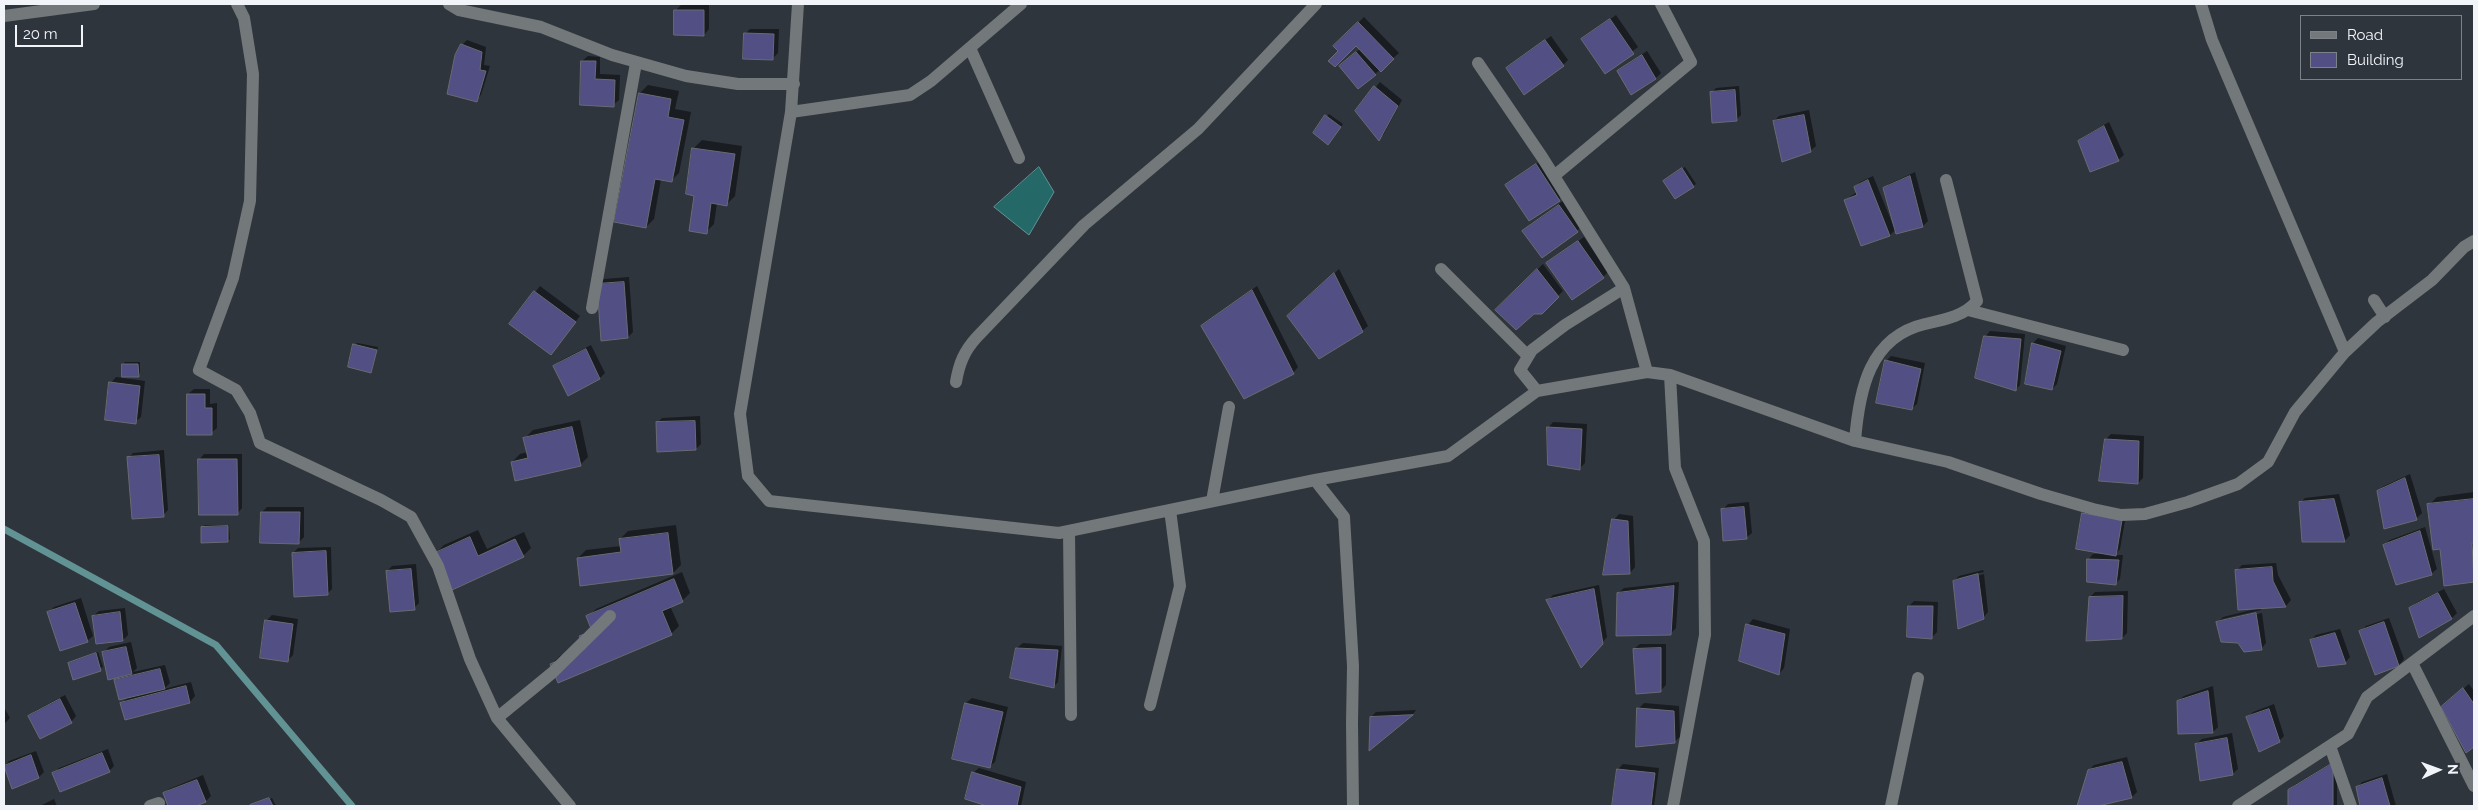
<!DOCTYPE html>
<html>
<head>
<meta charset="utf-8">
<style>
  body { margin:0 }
  #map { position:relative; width:2478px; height:810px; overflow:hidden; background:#2f353d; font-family:Raleway,sans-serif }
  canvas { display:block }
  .frame { position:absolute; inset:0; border:5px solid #f1f5fa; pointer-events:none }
  .legend { position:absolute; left:2300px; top:15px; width:162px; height:65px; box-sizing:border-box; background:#2f353d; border:1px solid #7d8289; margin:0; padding:6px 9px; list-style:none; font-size:15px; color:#f1f5fa }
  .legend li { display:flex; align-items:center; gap:10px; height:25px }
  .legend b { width:25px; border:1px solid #7d8289 }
  .north { position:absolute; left:2413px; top:745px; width:50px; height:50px; -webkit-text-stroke:4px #2f353d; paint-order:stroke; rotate:88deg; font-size:14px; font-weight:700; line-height:20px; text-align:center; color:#f1f5fa }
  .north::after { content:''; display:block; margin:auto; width:18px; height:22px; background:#f1f5fa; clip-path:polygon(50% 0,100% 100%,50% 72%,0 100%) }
  .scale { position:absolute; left:15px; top:25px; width:68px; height:22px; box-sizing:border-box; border:2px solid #f1f5fa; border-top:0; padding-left:6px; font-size:15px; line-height:18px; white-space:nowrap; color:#f1f5fa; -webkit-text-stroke:4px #2f353d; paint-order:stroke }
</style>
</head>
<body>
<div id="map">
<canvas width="2478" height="810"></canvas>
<div class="frame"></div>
<ul class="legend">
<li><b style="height:6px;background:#73787a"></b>Road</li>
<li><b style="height:14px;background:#514f84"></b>Building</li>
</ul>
<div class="north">N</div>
<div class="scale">20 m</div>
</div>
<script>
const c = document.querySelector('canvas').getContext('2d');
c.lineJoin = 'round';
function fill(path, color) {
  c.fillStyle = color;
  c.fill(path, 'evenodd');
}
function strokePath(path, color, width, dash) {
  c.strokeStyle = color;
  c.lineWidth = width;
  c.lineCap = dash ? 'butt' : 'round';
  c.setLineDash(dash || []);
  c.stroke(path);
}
const water = new Path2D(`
  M1039,167L1054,192L1029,235L994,207Z`);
fill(water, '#246968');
strokePath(water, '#629394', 1);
fill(new Path2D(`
  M681,5H709V29L704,35L675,11Z
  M1616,15L1638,47L1605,72L1583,39Z
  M1364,17L1399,53L1375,74L1346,61L1360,49L1356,45L1340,51L1335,46Z
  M750,29H779L778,53L773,58L745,34Z
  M1551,36L1568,60L1563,65L1507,68Z
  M467,40L486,47L484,65L490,66L481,95L476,100L462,45Z
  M1647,51L1661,73L1656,78L1618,71Z
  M588,56L600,57V74L620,75L619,100L613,105L582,61Z
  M1380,82L1402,100L1384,134L1379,139L1356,111Z
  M648,85L679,91L675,109L691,112L679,173L671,181L661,179L654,219L646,227L640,93Z
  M1739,86L1741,115L1736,120L1711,93L1716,88Z
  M1809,110L1816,146L1810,151L1774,121L1779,116Z
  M1329,114L1343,124L1330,141L1314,133Z
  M2109,122L2124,155L2118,160L2079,141L2085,136Z
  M702,140L742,146L735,196L727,204L717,203L714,224L706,232L696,195L694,148Z
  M1542,160L1565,195L1529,220L1507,185Z
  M1685,167L1696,184L1676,198L1667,179Z
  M1915,172L1928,221L1923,226L1897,233L1896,229L1890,235L1845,200L1857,192L1855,187L1860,182L1873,176L1893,225L1894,224L1884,189L1889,184Z
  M1564,200L1583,226L1542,257L1524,231Z
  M1584,237L1608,272L1603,277L1548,263Z
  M1543,264L1563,291L1541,313L1497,310Z
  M1339,269L1368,326L1362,331L1294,311Z
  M629,277L633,332L628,337L598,285L604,279Z
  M540,286L580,316L551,353L511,323Z
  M1257,286L1298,367L1293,373L1202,327Z
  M1990,331L2025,334L2020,385L2015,390L1985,337Z
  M2038,338L2066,346L2057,384L2052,389L2026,383L2033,343Z
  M357,343L378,347L371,372L355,345Z
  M591,345L605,373L600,378L555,366L560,361Z
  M1891,356L1925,363L1917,404L1911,409L1886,361Z
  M125,362H140V373L138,376L123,364Z
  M116,377L145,381L141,417L135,422L111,383Z
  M194,389H210V404L217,403V428L211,433L188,394Z
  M700,416L701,444L696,449L657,423L662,418Z
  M580,420L588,457L580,465L512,462L520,454L528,452L525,438L533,430Z
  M1553,422L1587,424L1585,463L1580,468L1548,428Z
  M2111,434L2144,436L2143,478L2138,483L2106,439Z
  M164,450L168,510L163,515L128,458L133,453Z
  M204,454H242V508L237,514L199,460Z
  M2410,474L2422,513L2417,518L2385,528L2378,491L2384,486Z
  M2474,492V581L2445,584L2441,547L2429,505L2437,497Z
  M2339,494L2350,535L2345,541L2300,503L2305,498Z
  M1749,502L1752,533L1746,538L1723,509L1728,504Z
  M267,507H304V537L299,542L262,512Z
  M2088,508L2126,515L2120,549L2115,555H2123L2120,579L2115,584L2088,560L2093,554L2108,553L2083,513Z
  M1619,514L1633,516L1635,567L1630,573L1614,520Z
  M205,525H229L230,539L228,541L202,527Z
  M676,525L681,565L673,573L578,558L586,550L621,546L620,539L628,531Z
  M2425,527L2437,569L2431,574L2384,545L2390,540Z
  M478,530L487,549L524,532L531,548L523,556L452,588L436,553L444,545Z
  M331,547L332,589L327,594L293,553L298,548Z
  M2276,563L2278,575L2291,600L2286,606L2261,607V610L2222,619V622L2262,613L2266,643L2261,649L2239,642L2218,622L2223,617L2256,609L2237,570L2242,565Z
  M416,564L419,603L414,608L387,571L392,566Z
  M1983,570L1984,572L1958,578V581L1984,574L1988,612L1983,618L1954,581L1959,576Z
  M682,572L690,593L682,601L670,606L679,626L671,634L552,664L560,656L585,646L580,636L592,627L588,617L596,609Z
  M1679,582L1676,628L1671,633L1618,593L1624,588Z
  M1599,585L1607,637L1581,666L1548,600L1553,595Z
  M2444,589L2457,613L2452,618L2410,608L2416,603Z
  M2128,591L2127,633L2122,638L2090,597L2095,592Z
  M81,598L93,636L87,641L49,612L54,607Z
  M1914,601L1938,602L1937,632L1932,637L1909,606Z
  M125,608L128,635L123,640L93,616L99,611Z
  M272,615L298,619L293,655L287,661L266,621Z
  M2389,618L2404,659L2399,665L2375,673L2361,631L2366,626Z
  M1753,619L1790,629L1784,668L1779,674L1748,625Z
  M2340,629L2350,657L2345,663L2311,640L2316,635Z
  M131,642L137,668L133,672L165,665L170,683L164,689L191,682L195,696L190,702L122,703L128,697L116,680L120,676L103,653L109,647Z
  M1023,643L1062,646L1058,682L1053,687L1017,648Z
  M1640,644H1666V685L1660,691L1634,649Z
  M98,652L103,667L74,678L69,663Z
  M2469,684L2474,691V745L2466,752L2448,702Z
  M2213,686L2218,727L2213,732L2178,701L2184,696Z
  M65,695L76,716L71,722L30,716L35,711Z
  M972,698L1008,707L995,762L989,767L953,758L966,703Z
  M1644,703L1679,706L1680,737L1674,742L1639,708Z
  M2274,704L2284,736L2279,741L2248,717L2253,712Z
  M4,707L10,718L4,724Z
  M1416,710L1413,714L1371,717L1376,712Z
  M2232,733L2238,769L2232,774L2196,744L2202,739Z
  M108,749L114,766L109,771L54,773L59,768Z
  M36,751L44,772L39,777L12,787L4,766L9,761Z
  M2127,757L2137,792L2132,797L2093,806H2079L2089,770L2094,765Z
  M2337,760V806H2289V791L2294,785Z
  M1623,764L1659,768L1654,806H1614L1618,769Z
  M979,768L1026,782L1021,806H991L966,798L973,773Z
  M2387,774L2396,806H2362L2357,788L2362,782Z
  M203,775L211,796L206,801L193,806H169L164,794L169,789Z
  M272,798L276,806H252Z
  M54,799L57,806H40Z`), '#0007');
strokePath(new Path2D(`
  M4,529L216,645L352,806`), '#629394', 7);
const building = new Path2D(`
  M674,10H704V36L674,35Z
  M1610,19L1634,54L1605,74L1581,39Z
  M1358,22L1394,59L1381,72L1356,46L1335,67L1328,61L1338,51L1333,46Z
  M744,33L774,34L773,60L743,59Z
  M1545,40L1564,66L1524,95L1506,68Z
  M461,44L482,52L480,70L486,71L477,102L447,94L455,55Z
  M1356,52L1376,75L1358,89L1339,66Z
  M1642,55L1656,79L1631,95L1617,71Z
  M581,61H596L595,79L615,80L614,107L580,105Z
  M1374,86L1398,106L1379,141L1355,111Z
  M1735,90L1737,121L1712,123L1710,92Z
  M639,93L671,99L668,117L684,120L672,182L655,179L646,228L614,222Z
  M1325,115L1341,127L1328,145L1313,133Z
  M1804,115L1811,152L1782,162L1773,121Z
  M2104,126L2119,161L2090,172L2078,141Z
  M692,148L735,154L727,206L711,203L707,234L689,231L694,196L686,194Z
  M1536,164L1560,201L1529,221L1505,185Z
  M1682,168L1694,187L1675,199L1663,181Z
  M1910,176L1923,227L1896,234L1883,188Z
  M1868,180L1890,236L1861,246L1844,200L1857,195L1854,187Z
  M1559,205L1578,232L1542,258L1522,231Z
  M1578,241L1604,278L1572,300L1546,263Z
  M1537,269L1559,297L1542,314H1534L1516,330L1495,310Z
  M1334,273L1363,332L1319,359L1287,316Z
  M624,282L628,338L601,341L597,284Z
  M1252,290L1294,374L1244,399L1201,326Z
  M534,291L576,322L551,355L509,324Z
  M1984,336L2021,339L2016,391L1975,378Z
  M2032,343L2061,351L2052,390L2025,384Z
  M353,344L377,350L371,373L348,367Z
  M586,349L600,379L568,396L553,366Z
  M1885,360L1921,369L1912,410L1876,403Z
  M122,364H138L139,377H122Z
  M109,382L140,386L136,424L105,420Z
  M187,394H205V408H212V435H187Z
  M695,421L696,450L657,452L656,422Z
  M572,427L581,466L515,481L511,462L528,458L523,438Z
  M1547,427L1582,429L1580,470L1548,465Z
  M2105,439L2139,441L2138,484L2099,481Z
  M159,455L164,517L132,519L127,457Z
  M198,459H237L238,515H199Z
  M2405,478L2417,520L2384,529L2377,491Z
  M2334,499L2345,542H2302L2299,502Z
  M2474,499V543H2472L2474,582L2444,586L2440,549L2433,550L2427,504Z
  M1744,507L1747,539L1723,541L1721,509Z
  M261,512H300L299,544L260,543Z
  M2082,513L2122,520L2116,556L2076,549Z
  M1612,519L1628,521L1630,574L1603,575Z
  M228,526V542L201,543V527Z
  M2420,531L2432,575L2396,585L2383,545Z
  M668,533L673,574L580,586L577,558L621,552L619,539Z
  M470,537L478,556L515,539L524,557L452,590L435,553Z
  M326,551L328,595L294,597L292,553Z
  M2087,559L2119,560L2116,585L2087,582Z
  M2272,567L2273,581L2286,607L2238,610L2235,570Z
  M411,569L415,610L390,612L386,571Z
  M1978,574L1984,619L1958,629L1953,581Z
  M674,579L683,602L662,611L672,635L558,683L550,664L585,649L579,636L592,631L586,616Z
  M1674,586L1671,635L1616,636L1617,593Z
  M1594,589L1603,644L1581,668L1546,600Z
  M2438,593L2452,619L2419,638L2409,608Z
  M2123,596L2122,639L2086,641L2089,597Z
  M75,603L88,642L60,651L47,612Z
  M1908,606H1933L1932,639L1907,637Z
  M120,612L123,641L96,644L92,616Z
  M2256,613L2262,650L2244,652L2238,643L2221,642L2216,622Z
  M265,620L293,624L288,662L260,658Z
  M2384,622L2399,666L2375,675L2359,631Z
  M1746,624L1785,634L1779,675L1739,661Z
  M2335,633L2346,664L2318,667L2310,640Z
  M126,647L132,674L108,680L102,652Z
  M1016,648L1058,650L1054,688L1010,678Z
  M1661,648V692L1636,694L1633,649Z
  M96,653L101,671L73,680L68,663Z
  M160,669L165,689L119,700L114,680Z
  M186,686L190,703L125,720L120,703Z
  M2463,688L2474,704V747L2466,753L2441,707Z
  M2208,691L2213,733L2178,734L2177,701Z
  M60,699L72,723L40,739L28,716Z
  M965,703L1003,712L990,768L952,759Z
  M1637,708L1674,711L1675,743L1636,747Z
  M2269,709L2280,742L2259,752L2246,717Z
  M1413,715L1369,751L1370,717Z
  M2227,738L2233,775L2200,781L2195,744Z
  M102,753L110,772L60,792L52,773Z
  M31,755L39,778L12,789L4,766Z
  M2122,762L2132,798L2098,806H2077L2088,770Z
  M2333,763V806H2288V790Z
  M1617,769L1655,773L1651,806H1612Z
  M972,772L1021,787L1017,806H987L965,799Z
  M2382,778L2390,806H2360L2356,787Z
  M197,780L206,802L196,806H168L163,793Z
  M269,798L273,806H250V805Z`);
fill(building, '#514f84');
strokePath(building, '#696a73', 1);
strokePath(new Path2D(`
  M237,4L244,18L253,74L250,201L233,278L199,370L236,390L250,413L260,443L381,500L411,517L438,566L470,659L497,718L570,806
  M449,4L459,10L541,27L612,55L686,76L738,84H794
  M798,4L791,112L740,414L748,476L769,501L1059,533L1315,480L1448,456L1537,391L1647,372L1670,375L1675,468L1704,541L1705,635L1673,806
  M2201,4L2212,40L2345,352
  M4,16L94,4
  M970,48L1019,158
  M1478,63L1542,157L1624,288L1565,325L1532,350L1520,370L1537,391
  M791,112L910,95L931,81L1021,4
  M1554,176L1691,62L1661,4
  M1441,269L1528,356
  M1624,288L1647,372
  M2374,300L2385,317
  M592,308L636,63
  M1968,310L2123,350
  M1670,375L1855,441L1948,462L2041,494L2093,509L2121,515L2145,514L2188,502L2238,484L2268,462L2295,412L2345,352L2377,322L2432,280L2464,247L2474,241
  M956,382C959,364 964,351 977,337L1084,225L1198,129L1316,4
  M1855,441C1859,391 1869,337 1925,324C1943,320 1965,316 1977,301L1946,180
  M1315,480L1344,517L1353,666L1352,723L1353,806
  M1212,501L1229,407
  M1069,531L1071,715
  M2412,663L2474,786
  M1150,705L1180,586L1170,510
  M497,718L552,673L610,616
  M2330,746L2351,806
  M150,806L159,803
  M1891,806L1918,678
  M2238,806L2348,734L2367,697L2474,616`), '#73787a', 12);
</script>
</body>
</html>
